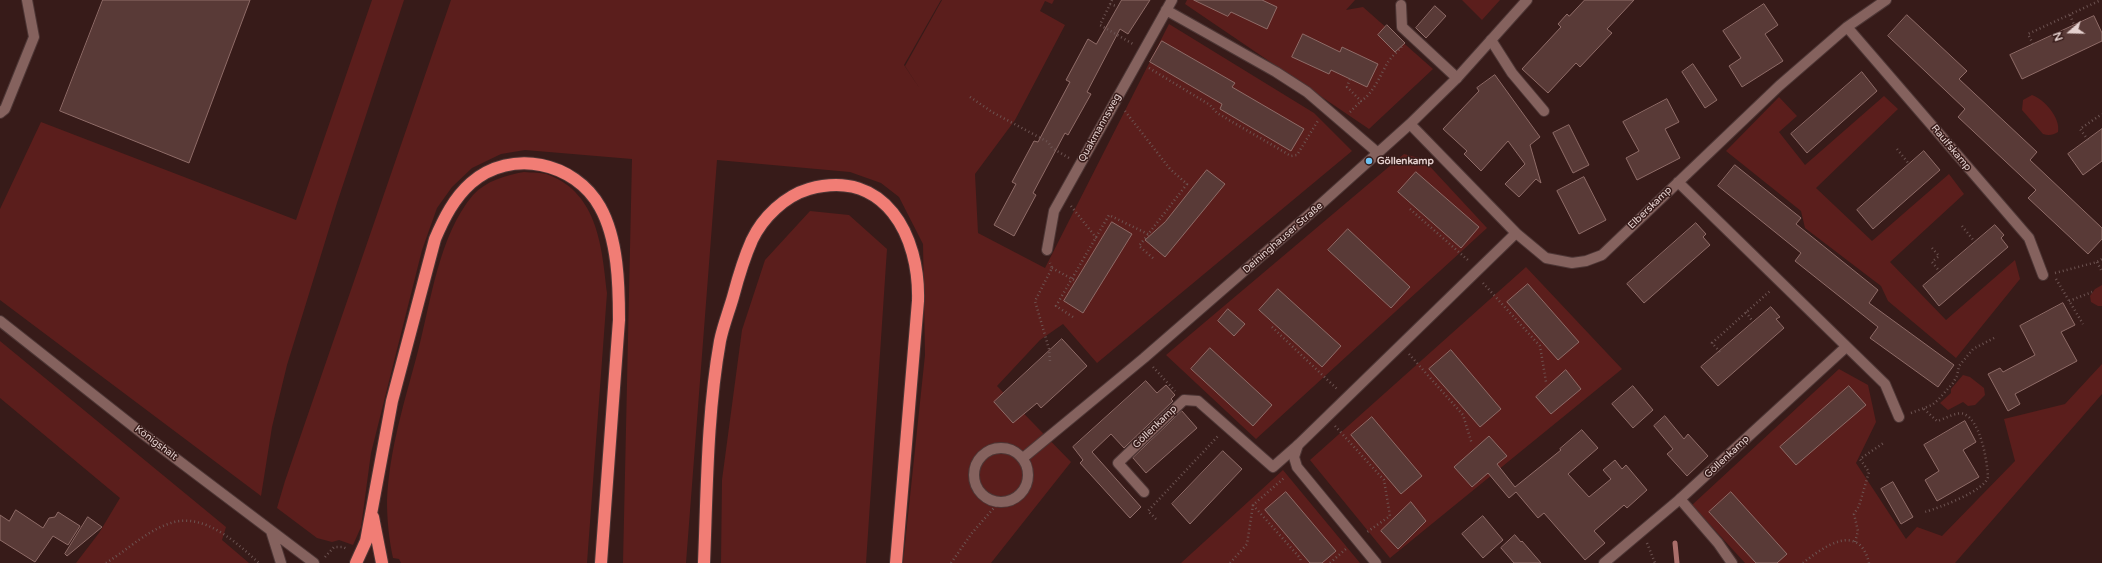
<!DOCTYPE html>
<html>
<head>
<meta charset="utf-8">
<style>
  body { margin:0 }
  #map { position:relative; width:2102px; height:563px; overflow:hidden; background:#371b19; font-family:"Varela Round",sans-serif }
  canvas { display:block }
  .north { position:absolute; left:2050px; top:12px; width:40px; height:40px; -webkit-text-stroke:3px #371b19; paint-order:stroke; rotate:250deg; font-size:11px; font-weight:700; line-height:16px; text-align:center; color:#e5d1cf }
  .north::after { content:''; display:block; margin:auto; width:14px; height:18px; background:#e5d1cf; clip-path:polygon(50% 0,100% 100%,50% 72%,0 100%) }
</style>
</head>
<body>
<div id="map">
<canvas width="2102" height="563"></canvas>
<div class="north">N</div>
</div>
<script>
const c = document.querySelector('canvas').getContext('2d');
c.lineJoin = 'round';
function fill(path, color) {
  c.fillStyle = color;
  c.fill(path, 'evenodd');
}
function strokePath(path, color, width, dash) {
  c.strokeStyle = color;
  c.lineWidth = width;
  c.lineCap = dash ? 'butt' : 'round';
  c.setLineDash(dash || []);
  c.stroke(path);
}
function write(font, color, halo, rows, align = 'center') {
  c.font = font + ' "Varela Round",sans-serif';
  c.lineWidth = 3;
  c.setLineDash([]);
  c.textBaseline = 'middle';
  c.strokeStyle = halo;
  c.fillStyle = color;
  for (const [text, x, y, turn = 0] of rows) {
    c.save();
    c.translate(x, y);
    c.rotate((+turn || 0) * Math.PI / 180);
    c.textAlign = isNaN(turn) ? turn : align;
    if (halo) c.strokeText(text, 0, 0);
    c.fillText(text, 0, 0);
    c.restore();
  }
}
fill(new Path2D(`
  M372,0H404L337,203L287,365L272,427L261,496L0,300V209L41,122L296,220Z
  M451,0H941L904,65L920,89L905,66L942,0H1054L1052,4L1045,1L1040,11L1065,25L1015,120L975,174L978,233L1045,268L1169,24L1314,113L1352,151L1097,363L1063,324L1040,340L997,386L1071,462L991,563H903L925,355L923,244L899,197L881,183L850,172L717,160L686,563H623L632,159L525,150L501,154L472,168L452,187L437,208L422,250L371,453L361,527L353,545L339,540L332,542L317,538L277,508L285,481Z
  M1187,0H1355L1346,10L1363,7L1433,69L1369,129L1185,4Z
  M1462,0H1500L1482,20Z
  M2032,95C2044,99 2061,118 2058,132C2053,135 2049,136 2043,134L2022,110L2023,100Z
  M1884,96L1898,109L1816,188L1872,241L1949,174L1964,194L1890,262L1946,320L2015,260L2020,279L1956,358L1888,301L1881,286L1805,228L1801,211L1726,151L1779,97L1797,116L1779,132L1805,165Z
  M1404,154L1423,159L1487,228L1256,439L1166,355Z
  M524,172C532,173 542,172 549,175C598,194 602,248 607,293L587,563H401L399,559L393,558C389,540 387,520 387,501C389,450 405,400 418,351C431,301 439,235 473,195C486,181 506,175 524,172Z
  M810,211L849,215L887,249L866,563H721L722,480L742,330L765,260Z
  M1526,267L1622,369L1390,558L1310,460Z
  M2102,285V306H2098L2091,302L2090,296L2095,289Z
  M0,341L226,527L222,540L249,563H76L99,533L120,498L0,398Z
  M2102,364V394L1955,563H1745L1692,505L1839,369L1868,385L1876,422L1856,463L1906,539L1917,527L1942,536L2015,461L2004,419L2065,404Z
  M1963,375L1970,377L1984,388L1985,395L1975,405L1968,406L1963,402L1948,410L1940,403L1951,393V389Z
  M1283,470L1360,563H1181Z`), '#5b1e1c');
strokePath(new Path2D(`
  M1675,543L1677,563`), '#aa6e6a', 5);
const building = new Path2D(`
  M103,0H250L189,163L60,111Z
  M1122,0H1150L1128,34L1120,29L1087,92L1091,94L1068,135L1065,133L1033,193L1036,195L1014,236L994,225L1016,184L1012,182L1034,141L1038,142L1070,82L1066,80L1088,39L1096,44Z
  M1194,0H1262L1277,7L1267,29L1231,12L1228,16Z
  M1585,0H1634L1607,29L1612,33L1580,67L1576,63L1548,93L1522,69L1561,27L1558,24L1567,14L1569,16Z
  M1764,4L1778,25L1765,34L1783,61L1742,87L1729,66L1741,58L1723,31Z
  M1435,6L1446,16L1426,38L1416,28Z
  M1907,15L1967,71L1959,79L2037,152L2030,160L2102,228V239L2088,254L2028,198L2036,190L1958,117L1965,109L1888,36Z
  M2094,16L2102,33V41L2022,79L2010,55Z
  M1387,25L1405,43L1395,52L1378,35Z
  M1303,34L1340,52L1342,47L1378,64L1367,87L1331,70L1329,74L1292,57Z
  M1162,41L1235,83L1232,87L1304,129L1291,151L1220,109L1222,104L1150,62Z
  M1693,64L1717,100L1705,108L1682,72Z
  M1862,72L1877,91L1807,153L1791,134Z
  M1495,75L1540,137L1530,145L1541,183L1536,179L1519,197L1505,184L1525,164L1508,141L1481,171L1464,154L1467,151L1443,129L1479,91L1477,88Z
  M1667,99L1679,122L1665,129L1680,158L1637,180L1626,158L1639,151L1623,122Z
  M1569,125L1589,165L1573,173L1553,133Z
  M2102,129V161L2083,175L2068,154Z
  M1924,151L1940,170L1873,229L1857,210Z
  M1735,165L1801,218L1796,224L1878,290L1869,303L1954,365L1938,387L1870,338L1878,327L1795,261L1801,253L1718,186Z
  M1207,170L1225,184L1165,257L1145,240L1165,222Z
  M1416,172L1479,227L1461,248L1398,192Z
  M1584,177L1606,220L1579,234L1557,191Z
  M1112,222L1132,234L1083,313L1064,301Z
  M1696,223L1706,234L1703,237L1710,245L1644,303L1627,284Z
  M1995,225L2004,235L2001,238L2008,247L1939,306L1923,286Z
  M1348,229L1410,287L1391,308L1328,250Z
  M1528,284L1579,342L1558,360L1507,302Z
  M1278,289L1341,346L1322,367L1259,310Z
  M2063,303L2075,325L2061,332L2077,361L2015,394L2020,404L2008,411L1988,374L2000,368L2003,372L2035,355L2020,326Z
  M1771,307L1780,317L1776,319L1784,328L1718,386L1701,367Z
  M1228,309L1245,324L1234,336L1218,321Z
  M1062,339L1087,366L1041,408L1037,403L1013,423L994,402Z
  M1210,348L1272,405L1253,426L1191,369Z
  M1451,350L1501,409L1480,427L1429,369Z
  M1566,370L1581,389L1551,414L1536,397Z
  M1146,381L1157,393L1166,385L1175,395L1171,399L1173,401L1124,448L1111,434L1092,452L1141,507L1130,518L1080,463L1083,460L1073,447Z
  M1633,386L1653,410L1633,428L1612,404Z
  M1849,386L1866,405L1796,465L1780,447Z
  M1182,411L1197,428L1146,473L1133,458Z
  M1665,416L1684,439L1688,434L1708,456L1687,476L1667,454L1673,449L1654,426Z
  M1372,417L1422,476L1401,494L1351,435Z
  M1965,421L1976,442L1963,450L1979,477L1937,501L1925,480L1939,471L1924,445Z
  M1582,430L1598,448L1568,474L1589,497L1611,479L1603,470L1615,460L1622,469L1626,465L1647,490L1627,508L1624,505L1594,531L1605,543L1585,560L1544,513L1538,518L1516,492L1509,498L1488,473L1472,487L1454,467L1489,436L1507,456L1497,464L1515,487L1561,450L1560,449Z
  M1223,451L1242,469L1190,524L1172,504Z
  M1893,482L1913,517L1901,524L1881,489Z
  M1286,492L1336,551L1322,563H1310L1265,510Z
  M1731,492L1787,554L1777,563H1756L1709,512Z
  M1411,502L1426,521L1398,549L1381,531Z
  M16,510L43,528L49,518L55,517L58,512L80,526L68,545L53,536L35,562L0,540V515L9,521Z
  M1483,516L1503,540L1483,558L1462,534Z
  M88,517L102,527L67,556L65,554Z
  M1515,535L1521,542L1522,541L1541,563H1514L1501,548Z`);
fill(building, '#593a37');
strokePath(building, '#8f6c68', 1);
const lane = new Path2D(`
  M1401,5L1402,27L1457,78
  M1491,40L1512,73L1544,111
  M0,113L5,109L34,37L27,0
  M1144,492L1118,463L1184,400L1198,401L1273,467L1298,445
  M1680,499L1718,543L1732,563`);
const street = new Path2D(`
  M1166,10L1276,72L1307,92L1378,153
  M1847,27L2029,238L2043,275
  M1410,124L1516,233L1546,258L1572,263L1586,261L1602,255L1779,86L1847,27L1886,0
  M1678,182L1885,384L1899,417
  M1047,250L1054,211L1172,0
  M974 475a27 27 0 1 1 54 0a27 27 0 1 1-54 0Z
  M1023,458L1144,358L1312,212L1410,124L1457,78L1527,0
  M1376,563L1297,467L1294,457L1298,445L1516,233
  M1604,563L1680,499L1846,347`);
const secondary = new Path2D(`
  M0,321L138,430L314,563
  M271,531L281,563`);
const highway = new Path2D(`
  M373,517L382,563
  M356,563L366,541L392,401L435,239C444,218 454,198 471,183C511,148 575,162 600,207C618,239 619,285 619,320L601,563
  M704,563C707,489 707,414 720,341C723,326 729,311 733,297C738,278 744,258 752,240C763,217 785,196 809,189C885,168 920,236 918,301L896,563`);
strokePath(lane, '#4d3635', 12);
strokePath(street, '#4d3635', 12);
strokePath(secondary, '#4d3635', 12);
strokePath(highway, '#4d3635', 14);
strokePath(new Path2D(`
  M1112,0L1100,25L1133,44
  M1110,4L1116,6
  M2070,15L2074,25
  M2033,44L2028,34L2101,0
  M1149,68L1210,105L1217,113L1291,156L1297,155L1319,119
  M1350,79L1347,87L1361,101C1373,94 1381,74 1388,62C1392,56 1398,51 1403,45
  M970,97L992,112L1048,142L1052,148L1069,158
  M1125,111L1170,169L1187,184L1139,246L1154,259
  M1350,112L1361,101
  M2088,140L2080,129L2102,114
  M1897,149L1909,164
  M1071,206L1098,240
  M1410,209L1469,261
  M1962,226L1975,242
  M1932,248L1939,256L1932,262L1940,272
  M2097,262L2102,272
  M1052,268L1074,280
  M2055,273L2097,262L2102,259
  M2056,279L2083,324
  M1483,283L1540,346L1546,382
  M2069,301L2092,292
  M1746,312L1753,322
  M1073,317L1056,306L1109,215L1148,234
  M1272,327L1337,389
  M1720,352L1712,343L1771,290
  M1409,354L1463,415L1472,444
  M1050,361L1049,349L1035,301L1052,268L1050,263
  M1153,367L1175,391
  M1924,409L1937,421C1945,419 1957,411 1964,414C1981,421 1987,461 1988,477C1985,491 1938,508 1925,512
  M1911,413L1932,405L1938,400L1953,383L1957,376L1959,366L1973,349L1996,337
  M1335,426L1384,480L1390,516L1367,532
  M1253,505L1300,558L1301,563
  M1156,519L1148,511L1219,435
  M1855,542L1858,531L1854,514L1859,506L1869,472L1860,459L1885,442
  M1647,543L1655,563
  M325,557L334,547H343L347,549
  M106,563C127,550 148,530 171,523C204,512 237,543 259,563
  M951,563L972,533L999,502
  M1230,563L1247,544L1253,505L1284,478
  M1330,563L1347,548
  M1803,563C1823,547 1859,521 1869,563`), '#6d5452', 2.5, [1, 3]);
strokePath(lane, '#85625e', 10);
strokePath(street, '#85625e', 10);
strokePath(secondary, '#85625e', 10);
strokePath(highway, '#f17d75', 12);
for (const [x, y, r, color] of [
  [1369,161,4,"#6dc2f3"]
]) {
  const dot = new Path2D();
  dot.arc(x, y, r, 0, 2 * Math.PI);
  c.fillStyle = color;
  c.fill(dot);
  strokePath(dot, '#371b19', 1.5);
}
write('10px', '#e5d1cf', '#371b19', [
  ["Quakmannsweg",1100,128,-61],
  ["Raulfskamp",1951,148,50],
  ["Elberskamp",1650,208,-44],
  ["Deininghauser Straße",1283,238,-41],
  ["Göllenkamp",1155,427,-44],
  ["Königshalt",156,443,37],
  ["Göllenkamp",1727,457,-43]
]);
write('bold 10px', '#e5d1cf', '#371b19', [
  ["Göllenkamp",1377,161]
], 'left');
</script>
</body>
</html>
